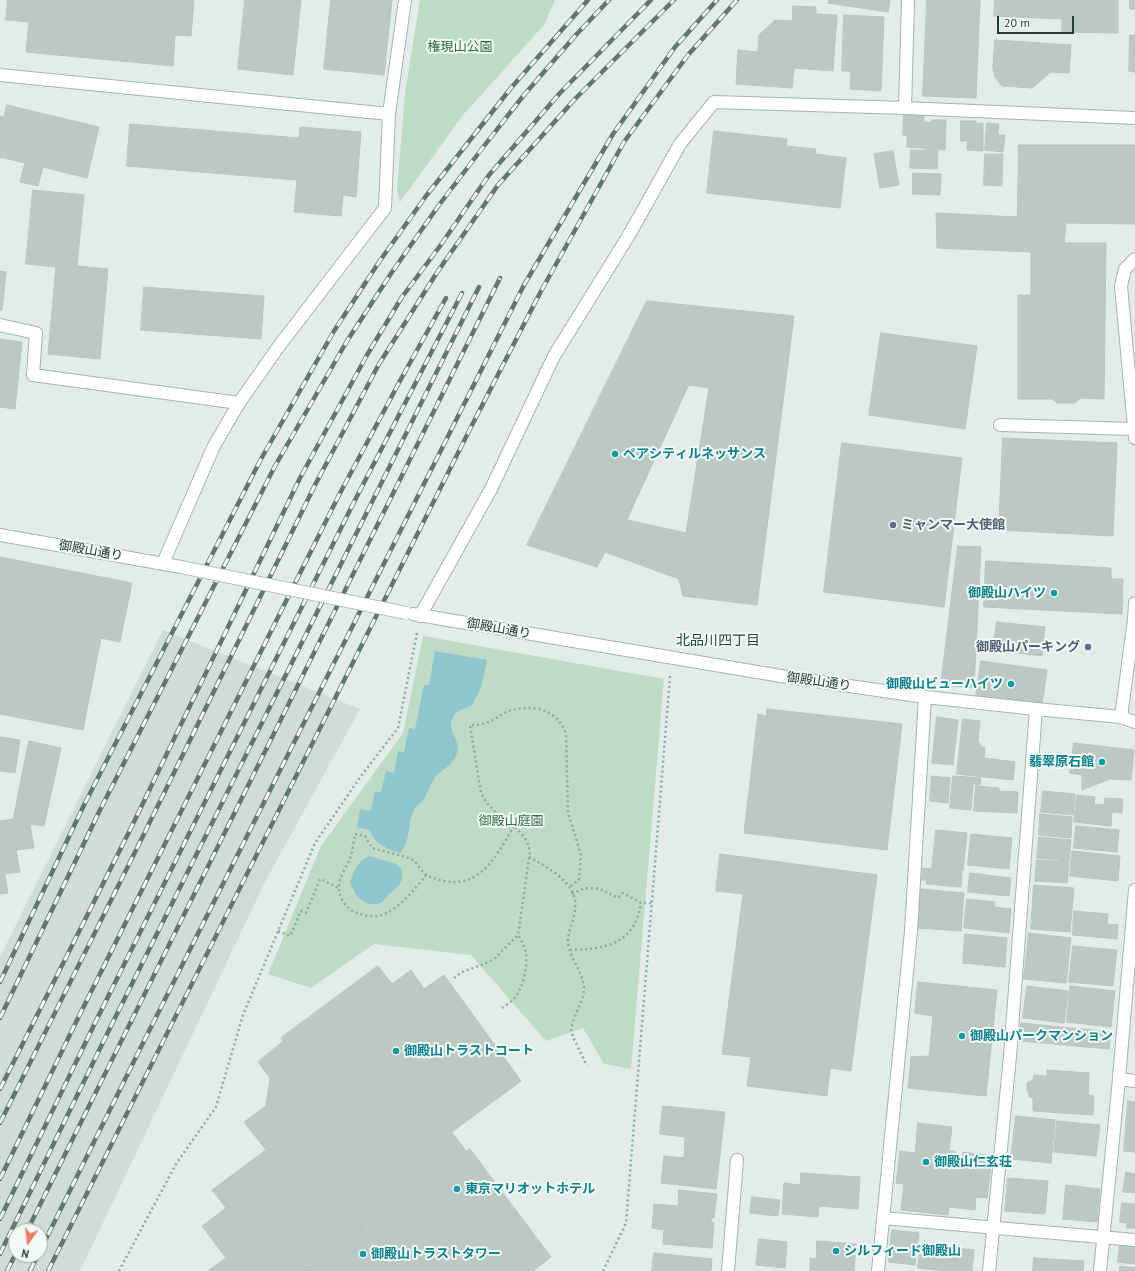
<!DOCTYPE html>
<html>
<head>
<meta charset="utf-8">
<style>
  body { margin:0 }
  #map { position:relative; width:1135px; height:1271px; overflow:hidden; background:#e3ece8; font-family:"PT Sans",sans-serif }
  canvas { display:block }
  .north { position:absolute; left:8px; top:1223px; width:40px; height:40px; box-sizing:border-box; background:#f3f9f6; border:1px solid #a0ada9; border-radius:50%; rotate:194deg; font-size:11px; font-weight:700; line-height:16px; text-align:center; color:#243c35 }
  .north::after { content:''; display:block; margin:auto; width:14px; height:18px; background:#e88165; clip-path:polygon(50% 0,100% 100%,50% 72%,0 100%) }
  .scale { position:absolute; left:997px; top:16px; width:77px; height:18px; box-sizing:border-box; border:2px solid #243c35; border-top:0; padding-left:5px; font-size:12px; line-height:14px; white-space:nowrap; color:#243c35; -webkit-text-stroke:3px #f3f9f6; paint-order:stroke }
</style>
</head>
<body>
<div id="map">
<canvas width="1135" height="1271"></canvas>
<div class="north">N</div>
<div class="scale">20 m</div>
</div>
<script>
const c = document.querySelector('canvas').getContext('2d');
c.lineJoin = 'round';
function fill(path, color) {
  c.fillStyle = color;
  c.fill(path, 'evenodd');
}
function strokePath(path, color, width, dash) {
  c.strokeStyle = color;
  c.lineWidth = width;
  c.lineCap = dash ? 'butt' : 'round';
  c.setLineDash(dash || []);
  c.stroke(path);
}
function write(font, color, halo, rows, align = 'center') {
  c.font = font + ' "PT Sans","Noto Sans JP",sans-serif';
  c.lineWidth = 4;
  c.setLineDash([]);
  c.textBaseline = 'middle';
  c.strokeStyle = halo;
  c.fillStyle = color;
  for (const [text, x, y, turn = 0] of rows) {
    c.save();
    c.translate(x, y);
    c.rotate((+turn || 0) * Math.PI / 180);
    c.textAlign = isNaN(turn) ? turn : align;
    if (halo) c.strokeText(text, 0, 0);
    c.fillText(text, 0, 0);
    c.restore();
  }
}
fill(new Path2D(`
  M163,630L360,709L266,880L80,1271H0V957ZM16,1231H40V1255H16Z`), '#d1dcd7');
fill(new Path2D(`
  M420,0H555L544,25L463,115L400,202L397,190L405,93Z
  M423,636L664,679L631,1069L604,1064L583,1028L546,1041L471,955L374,944L311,988L268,974L321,846L403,733Z`), '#bedbc5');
fill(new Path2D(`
  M435,651L487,660L481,688L472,705C467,709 461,708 456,713C442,729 462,738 457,753C454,764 443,769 435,777C430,784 428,792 424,799C421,803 416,806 414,810C406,825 412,839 400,853L388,849L376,841L369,830L357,827L360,809L371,811L375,791L381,793L386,771L394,773L398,751L404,753L409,728L415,729L424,685H429Z
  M369,856L396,864C404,868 404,879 398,886C396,889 392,891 389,894C386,897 384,901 380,903C364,909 354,894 350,882C354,871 358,861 369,856Z`), '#8fc5cd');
const building = new Path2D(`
  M8,0H194L191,36L175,35L173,66L26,52L29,22L6,20Z
  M245,0H301L293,75L238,69Z
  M331,0H392L384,75L324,69Z
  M829,0H890L888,12L828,3Z
  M927,0H980L976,98L923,96Z
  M995,0H1118V33L1062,32V19L994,16Z
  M1130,0H1135V9H1130Z
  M793,6L816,7V14L837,15L833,71L794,68L792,88L736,84L738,50L758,52L759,35L775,20L792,21Z
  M844,15L884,17L881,91L850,89L851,71H842Z
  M1130,35H1135V72L1129,71Z
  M995,40L1071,45L1069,73L1051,72L1032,88L1002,86L995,77L993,68Z
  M7,105L99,127L87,178L43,167L38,186L20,182L25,163L0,157V159V116L4,117Z
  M904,115L924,116L923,148L907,147V135H903Z
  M932,120H946L945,150L924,149L925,122L932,123Z
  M961,121H976V124L983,123V151L967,150L968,141H961Z
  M987,123L999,124L998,135H1005L1003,152L985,150Z
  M130,124L299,138L300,127L361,132L356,197L343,195L341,216L294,212L297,180L127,166Z
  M714,131L787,139L786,146L816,149L815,154L846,158L840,208L707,193Z
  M1019,145H1135V224L1066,223L1064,243H1106L1104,399L1080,398L1075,403H1057L1052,399H1018V295H1031V252L937,248L936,213L1017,217Z
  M911,150L938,151L937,169L910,168Z
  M893,151L899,185L880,188L874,154Z
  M985,154H1003L1002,186L984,185Z
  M913,173L941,174L940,195L913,194Z
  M33,190L84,195L77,266L108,269L100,359L48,354L56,267L26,264Z
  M0,271L6,272L2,310H0Z
  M144,287L264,296L261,339L141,330Z
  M647,301L794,316L757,605L683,596L679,579L605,552L597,567L527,545ZM689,385L709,388L686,533L627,520Z
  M881,333L977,346L965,429L869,415Z
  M0,339L22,342L15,409L0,407Z
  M1003,438L1117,443L1113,536L999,530Z
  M842,443L962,458L944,607L824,592Z
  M958,546L981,547L974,688L941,685Z
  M0,557L132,583L120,642L101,638L83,730L0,714Z
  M986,561L1111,568V579H1123L1122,614L984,607Z
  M997,622L1045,627L1042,656L993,650Z
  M981,661L1047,670L1042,705L976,697Z
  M767,709L902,724L887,850L744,833L758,714L766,716Z
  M937,717L958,720L953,765L932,763Z
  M963,719L980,721L978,741L981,747L985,748L984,758L1015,762L1013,780L957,774Z
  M0,737L20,740L15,773L0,771Z
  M29,741L61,748L44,826L30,824L34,848L16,850L20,872L5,874L8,893L0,894V821L13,819Z
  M1074,743L1134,750L1131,780L1110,779L1082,790V775L1070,773Z
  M932,776L950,778L948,803L930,801Z
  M953,776L981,778L980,785L973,784L971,810L950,808Z
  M976,786L999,788V791L1018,792L1017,813L974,811Z
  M1043,791L1075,794L1073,815L1041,812Z
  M1077,795L1095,797L1094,804L1104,805L1105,798L1123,799L1122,813L1112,812L1111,826L1074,822Z
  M1040,814L1072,817L1071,838L1039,835Z
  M1076,826L1119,830L1117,852L1074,848Z
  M936,830L967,833L963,871L932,868Z
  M971,834L1012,838L1009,869L968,865Z
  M1039,837L1071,840L1069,861L1037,858Z
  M1072,851L1120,856L1118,881L1070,876Z
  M720,854L877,875L851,1071L830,1068L827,1096L747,1086L751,1057L722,1054L743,894L716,891Z
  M1037,860L1069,862L1067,883L1035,881Z
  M923,868L962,872L961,887L926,884L927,880H922Z
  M970,873L1011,878L1009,896L968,892Z
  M1034,885L1074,888L1070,932L1031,929Z
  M921,889L964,893L961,931L918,928Z
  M967,899L995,902L994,907L1011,909L1009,933L964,928Z
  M1074,911L1108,914L1107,924L1118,925L1117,939L1073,935Z
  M1029,933L1071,938L1066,983L1024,979Z
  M965,934L1007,938L1005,967L963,963Z
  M1073,946L1117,950L1113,986L1069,982Z
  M378,966L392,984L411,970L424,989L444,975L521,1081L452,1132L396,1061L334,1108L281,1038Z
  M918,982L997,990L986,1096L908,1088L911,1057L929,1056L933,1016L915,1013Z
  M1027,986L1068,991L1064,1023L1023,1018Z
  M1070,986L1115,991L1111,1027L1067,1022Z
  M1021,1023L1111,1032L1109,1049L1020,1041Z
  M284,1041L334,1108L396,1061L467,1152L361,1226L360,1232L307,1271H208L226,1258L202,1226L226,1208L212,1190L266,1150L244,1122L266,1106L270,1078L258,1062Z
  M1047,1070L1089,1073L1088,1095L1094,1096L1093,1115L1033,1111V1098L1029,1097V1093L1027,1091V1083L1033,1080L1034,1075L1047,1076Z
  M1128,1101L1135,1102V1152L1124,1151Z
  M663,1106L725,1112L716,1189L661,1183L664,1156L684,1158L685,1137L660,1134Z
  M1016,1116L1055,1120L1051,1163L1011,1159Z
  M1057,1121L1100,1125L1096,1156L1054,1152Z
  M918,1123L952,1127L949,1151H955L953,1169L961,1170L963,1152L992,1156L987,1198L976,1197L975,1210L949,1207L948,1215L901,1210L904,1184L896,1183L900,1151L915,1153Z
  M470,1149L551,1257L533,1271H408L384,1238L360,1232L361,1226Z
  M1126,1172L1135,1174V1193L1123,1192Z
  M801,1173L860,1177L858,1209L819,1206L818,1217L782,1214L784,1183L800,1185Z
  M1008,1178L1048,1181L1045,1214L1005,1211Z
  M1066,1185L1100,1189L1097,1222L1063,1219Z
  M679,1190L717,1194L714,1218H711V1222L714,1223L712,1248L663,1244L664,1230L652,1228L654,1204L678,1206Z
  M752,1197L780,1200L778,1216L750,1213Z
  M1122,1203L1135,1204V1228H1127L1126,1223L1120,1222Z
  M892,1230L919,1233L915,1265L889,1262Z
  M360,1232L384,1238L408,1271H307Z
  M759,1239L787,1242L785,1268L756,1265Z
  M817,1241L856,1244L854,1271H810V1258L816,1259Z
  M921,1244L974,1250L972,1271H948L918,1268Z
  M1120,1244L1135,1245V1264L1118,1262Z
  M654,1253L712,1259L711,1271H652Z
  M1034,1258L1084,1261L1083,1271H1033Z
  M1120,1266L1135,1268V1271H1120Z`);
fill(building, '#bcc9c3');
strokePath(building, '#b6c5be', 1);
const service = new Path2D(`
  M0,325L36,333L33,375L239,403
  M1000,425L1134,429
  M728,1271L737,1160`);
const minor = new Path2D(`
  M0,75L389,114L385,208L279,346L239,403L214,446L163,563
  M905,108L908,0
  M389,114L405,0
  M1135,259L1125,269L1121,286L1135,438
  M0,535L181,567
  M413,614L781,676L925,697L1036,709L1121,717L1135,722
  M420,616L491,489L554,356L629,235L680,144L714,102L905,108L1135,118
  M1121,717L1134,620L1135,603
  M1119,1079L1135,1081
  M883,1218L1135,1240
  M878,1271L911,931L925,697
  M989,1271L1010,1056L1036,709
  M1100,1271L1119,1079L1135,890`);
strokePath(service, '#a6b4af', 14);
strokePath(minor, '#a6b4af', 14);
strokePath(new Path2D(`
  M529,857C548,868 579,883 575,909C574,920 568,931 568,942C569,958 584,973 584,989C583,1003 573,1016 571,1030L573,1037L587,1066
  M426,875C415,889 397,912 378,916C371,917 363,915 357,913C347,910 340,899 339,889C338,877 348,866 351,855C353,848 354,840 355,834L365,836L372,848C385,852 399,854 411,859C418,862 421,873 428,876C476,896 493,862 514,826C501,816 488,808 481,793L470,725C477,725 485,724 491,721C499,717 505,711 513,710C536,704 558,711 566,734L568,812L581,855L579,880L569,887
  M572,894C591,883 601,889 618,898L623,893L641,903H652
  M278,931L290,936L301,911L306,913L320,879L339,888
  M570,950C606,949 635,944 641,903
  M454,978L462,972L484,964L494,959L518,935L530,852C528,840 522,834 514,826
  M502,1008C505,1006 509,1003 512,1001C523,990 528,967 526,953C524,946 522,941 518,935
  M119,1271L176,1164L216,1107L243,1015L315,843L361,776L398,728L417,633
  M603,1271L626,1223L670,676`), '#86ad9f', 2.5, [2, 3]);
strokePath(service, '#fff', 12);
strokePath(minor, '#fff', 12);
const rail = new Path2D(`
  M0,982L84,805L261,459L334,331L379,262L426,196L511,88L588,0
  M0,1018L99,812L275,466L347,341L392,272L439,205L484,146L524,95L575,36L609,0
  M0,1089L131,828L300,478L367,355L402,297L440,246L489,175L560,93L651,0
  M0,1123L144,834L315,485L379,364L436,274L498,185L575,99L674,0
  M0,1179L79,1016L338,497L401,379L446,298
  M0,1219L95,1023L353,504L462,293
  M27,1231L500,278
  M40,1251L142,1045L524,285L613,134L675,47L717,0
  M0,1254L109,1030L479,287
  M7,1271L16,1253
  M30,1271L38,1255
  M48,1271L470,429L540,293L624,142L688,55L737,0`);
strokePath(rail, '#5f7770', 4.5);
strokePath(rail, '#f3f9f6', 3, [9]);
const minorBridge = new Path2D(`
  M181,567L406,613`);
strokePath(minorBridge, '#a6b4af', 14, []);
strokePath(minorBridge, '#fff', 12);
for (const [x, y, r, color] of [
  [615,454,4,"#0f9aa8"],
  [893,525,4,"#5c6f8a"],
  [1054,593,4,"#0f9aa8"],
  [1088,647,4,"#5c6f8a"],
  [1011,684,4,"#0f9aa8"],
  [1102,762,4,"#0f9aa8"],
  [962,1036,4,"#0f9aa8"],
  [396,1051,4,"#0f9aa8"],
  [926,1162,4,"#0f9aa8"],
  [457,1189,4,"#0f9aa8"],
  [836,1251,4,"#0f9aa8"],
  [363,1254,4,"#0f9aa8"]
]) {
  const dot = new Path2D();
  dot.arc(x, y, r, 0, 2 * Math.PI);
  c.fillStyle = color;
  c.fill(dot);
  strokePath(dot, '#f3f9f6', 1.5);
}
write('13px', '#317047', '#f3f9f6', [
  ["権現山公園",460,47],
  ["御殿山庭園",511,821]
]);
write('bold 13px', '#0d838f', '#f3f9f6', [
  ["ペアシティルネッサンス",623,454],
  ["御殿山ハイツ",1046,593,"right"],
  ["御殿山ビューハイツ",1003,684,"right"],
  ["翡翠原石館",1094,762,"right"],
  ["御殿山パークマンション",970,1036],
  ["御殿山トラストコート",404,1051],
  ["御殿山仁玄荘",934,1162],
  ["東京マリオットホテル",465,1189],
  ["シルフィード御殿山",844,1251],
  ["御殿山トラストタワー",371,1254]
], 'left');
write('bold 13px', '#4e5e75', '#f3f9f6', [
  ["ミャンマー大使館",901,525],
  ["御殿山パーキング",1080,647,"right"]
], 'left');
write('13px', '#243c35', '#f3f9f6', [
  ["御殿山通り",91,551,10],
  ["御殿山通り",499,629,10],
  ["御殿山通り",819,682,8]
]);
write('14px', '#214d41', '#f3f9f6', [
  ["北品川四丁目",718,641]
]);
</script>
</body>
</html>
